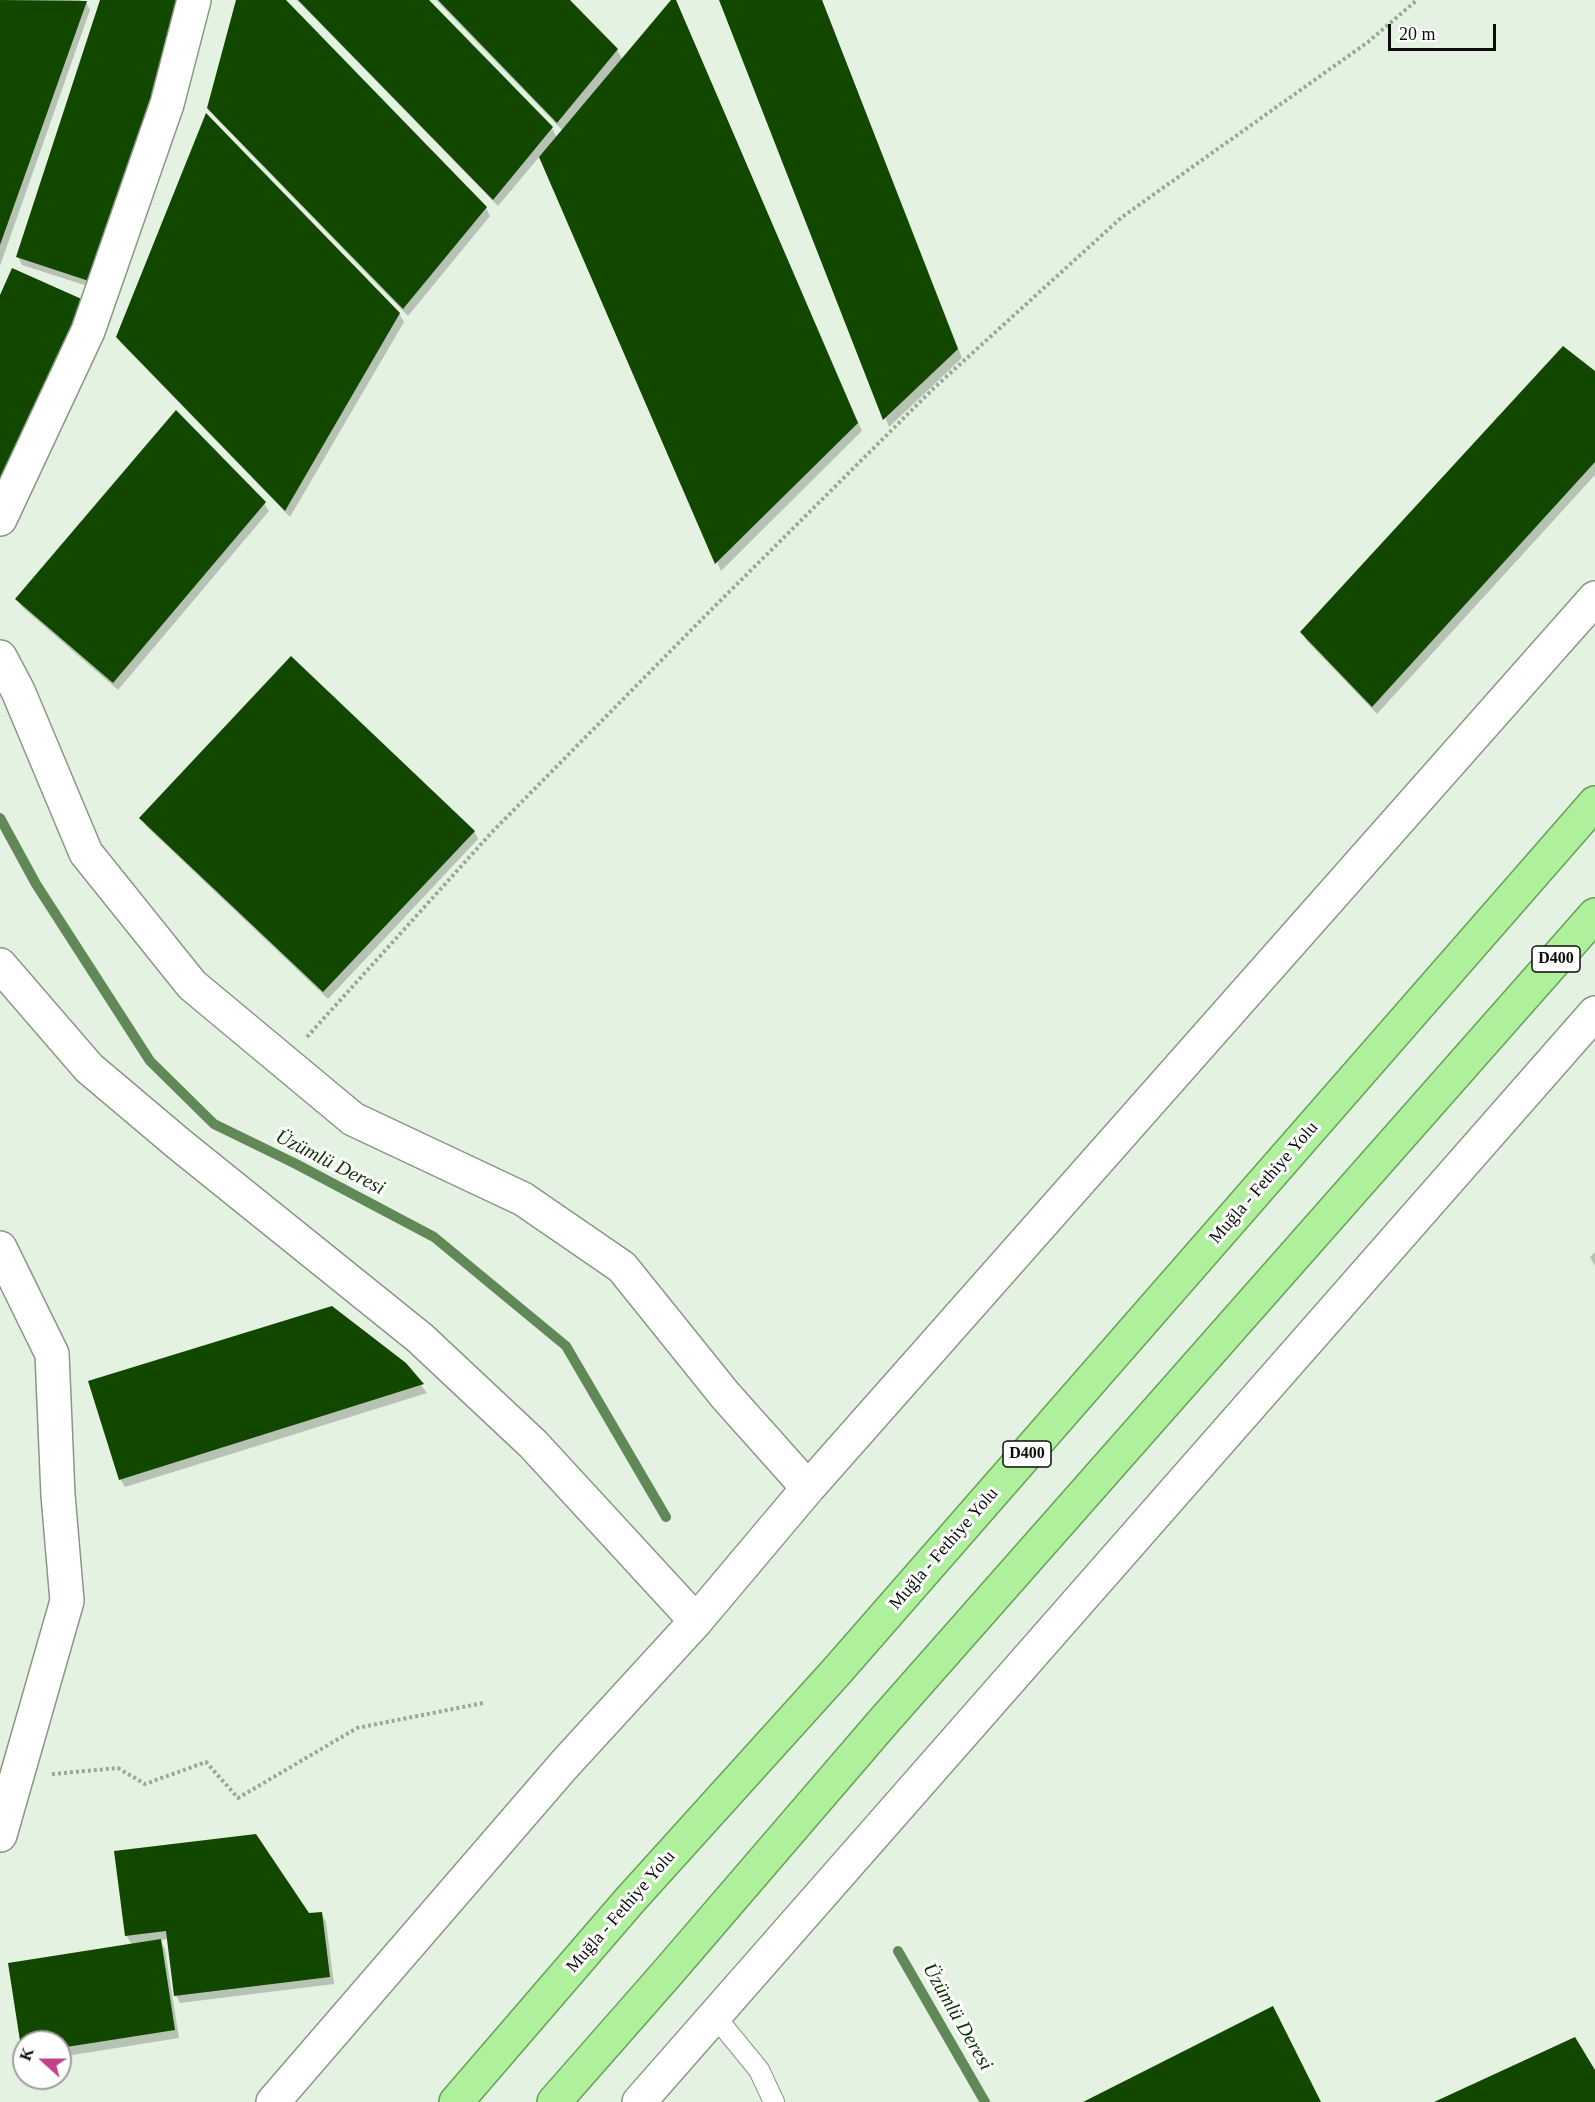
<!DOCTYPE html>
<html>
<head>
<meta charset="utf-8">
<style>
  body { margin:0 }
  #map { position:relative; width:1595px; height:2102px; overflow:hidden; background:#e4f3e1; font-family:"Times New Roman",serif }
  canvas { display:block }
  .north { position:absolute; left:12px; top:2030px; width:60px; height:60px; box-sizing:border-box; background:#fff; border:2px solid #9d9f9d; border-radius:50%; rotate:291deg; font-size:16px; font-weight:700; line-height:24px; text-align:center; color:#0a0e09 }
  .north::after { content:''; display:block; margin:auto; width:21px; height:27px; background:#c14089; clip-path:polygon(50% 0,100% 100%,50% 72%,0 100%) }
  .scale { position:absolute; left:1388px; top:24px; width:108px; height:27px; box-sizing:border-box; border:3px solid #0a0e09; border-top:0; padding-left:8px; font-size:18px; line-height:21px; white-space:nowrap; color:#0a0e09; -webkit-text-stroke:4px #fff; paint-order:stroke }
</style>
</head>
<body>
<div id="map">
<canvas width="1595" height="2102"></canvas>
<div class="north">K</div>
<div class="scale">20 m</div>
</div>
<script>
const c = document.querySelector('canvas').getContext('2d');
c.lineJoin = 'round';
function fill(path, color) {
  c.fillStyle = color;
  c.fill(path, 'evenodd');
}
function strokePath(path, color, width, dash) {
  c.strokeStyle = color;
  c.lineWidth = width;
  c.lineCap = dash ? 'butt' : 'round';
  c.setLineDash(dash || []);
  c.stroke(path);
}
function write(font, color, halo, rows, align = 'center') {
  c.font = font + ' "Times New Roman",serif';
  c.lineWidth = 6;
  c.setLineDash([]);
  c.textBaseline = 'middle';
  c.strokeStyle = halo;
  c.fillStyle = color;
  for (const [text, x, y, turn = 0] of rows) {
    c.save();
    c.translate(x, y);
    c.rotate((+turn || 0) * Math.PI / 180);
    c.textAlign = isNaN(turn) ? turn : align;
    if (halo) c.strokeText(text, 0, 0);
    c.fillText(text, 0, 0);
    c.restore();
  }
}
fill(new Path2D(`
  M0,0H79L86,2L90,10L0,266Z
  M102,0L103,291L22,265L18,257Z
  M238,0H284L486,208L490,216L408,316L214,116L209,108Z
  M297,0H427L552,128L557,138L563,131L436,0H568L617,50L623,60L673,0H675L862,431L721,571L540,156L498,206Z
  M720,0H822L962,358L889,427Z
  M399,313L404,322L290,517L123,345L118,337Z
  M1595,373V475L1377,714L1306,640L1302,632Z
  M264,503L269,511L118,690L22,607L17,599Z
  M141,818L474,831L478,839L328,999L146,826Z
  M1595,1252V1266L1590,1257Z
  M405,1364L427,1393L125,1487L120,1479Z
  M321,1913L326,1922L334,1984L180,2003L176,1995L169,1939L160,1940L165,1949L179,2038L60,2057V2042H24L23,2054L10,1964L132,1945L126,1935Z`), '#0003');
strokePath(new Path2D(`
  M0,818L36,884L150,1061L214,1124L296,1164L434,1237L566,1346L666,1517
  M898,1951L985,2102`), '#618957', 10);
fill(new Path2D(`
  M0,0L87,1L0,245Z
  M100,0H192L98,284L16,257Z
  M236,0H286L487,207L403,309L207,108Z
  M298,0H429L553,127L493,200Z
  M438,0H570L618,49L557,123Z
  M671,0H676L858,423L715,564L539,157Z
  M719,0H822L958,349L883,420Z
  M206,113L400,313L285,511L116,337Z
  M12,268L95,305L0,515V295Z
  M1563,346L1595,371V462L1372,707L1300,632Z
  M176,410L266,502L113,683L15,599Z
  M291,656L475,831L323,992L139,818Z
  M332,1306L406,1363L424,1384L119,1480L88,1381Z
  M256,1834L309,1913L322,1912L330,1977L174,1996L166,1931L125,1936L114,1851Z
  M161,1939L175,2030L60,2048V2042H24V2054H22L8,1963Z
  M1273,2006L1321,2102H1083Z
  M1575,2037L1595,2070V2102H1434Z`), '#124700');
const service = new Path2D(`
  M714,2015L759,2070L774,2102`);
const minor = new Path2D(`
  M0,519L88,331L167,104L194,0
  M0,657L18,691L86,853L192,985L353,1119L523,1199L622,1267L725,1395L808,1488
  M0,965L89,1068L179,1144L420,1338L533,1444L696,1621
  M0,1248L52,1354L58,1495L67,1601L0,1835
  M273,2102L564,1765L696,1621L808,1488L1595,598
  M639,2102L1595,1013`);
const trunk = new Path2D(`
  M456,2102L630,1900L837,1671L1595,803
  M554,2102L669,1971L883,1722L1595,915`);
strokePath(service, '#8a9786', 22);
strokePath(minor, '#8a9786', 36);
strokePath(trunk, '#679f58', 36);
strokePath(new Path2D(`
  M307,1037L493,831L708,613L935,387L1122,217L1368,42L1417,0
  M52,1774L118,1768L145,1784L206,1762L238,1798L357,1728L483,1703`), '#9ba799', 4, [3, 3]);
strokePath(service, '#fff', 20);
strokePath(minor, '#fff', 33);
strokePath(trunk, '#aef09c', 33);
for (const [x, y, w] of [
  [1556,959,48],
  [1027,1454,48]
]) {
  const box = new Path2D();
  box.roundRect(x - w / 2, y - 13, w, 26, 4.5);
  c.fillStyle = '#fff';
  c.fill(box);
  strokePath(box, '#0a0e09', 1.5);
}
write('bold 16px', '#0a0e09', null, [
  ["D400",1556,959],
  ["D400",1027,1454]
]);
write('18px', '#0a0e09', '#fff', [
  ["Muğla - Fethiye Yolu",1264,1183,-49],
  ["Muğla - Fethiye Yolu",944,1549,-49],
  ["Muğla - Fethiye Yolu",621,1912,-49]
]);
write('italic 20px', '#0e3303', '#fff', [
  ["Üzümlü Deresi",330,1163,27],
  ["Üzümlü Deresi",957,2017,60]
]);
</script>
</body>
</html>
